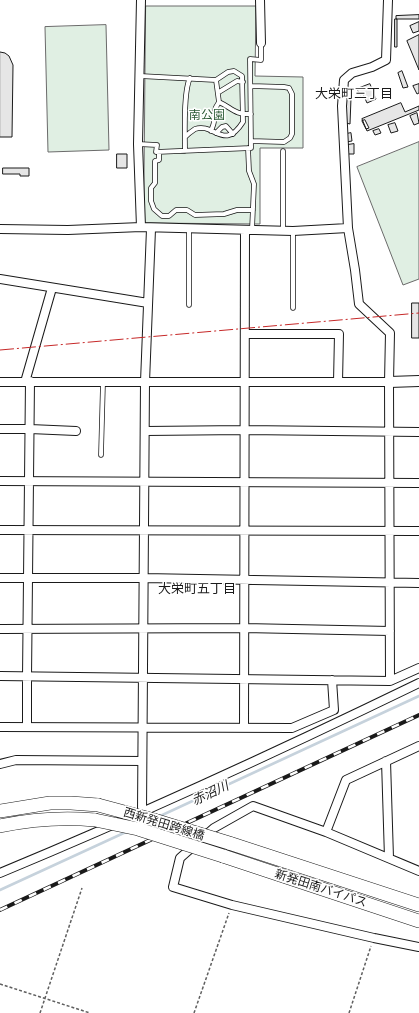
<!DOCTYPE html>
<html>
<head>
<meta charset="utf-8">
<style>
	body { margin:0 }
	canvas { display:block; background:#fff }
</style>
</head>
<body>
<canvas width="419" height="1013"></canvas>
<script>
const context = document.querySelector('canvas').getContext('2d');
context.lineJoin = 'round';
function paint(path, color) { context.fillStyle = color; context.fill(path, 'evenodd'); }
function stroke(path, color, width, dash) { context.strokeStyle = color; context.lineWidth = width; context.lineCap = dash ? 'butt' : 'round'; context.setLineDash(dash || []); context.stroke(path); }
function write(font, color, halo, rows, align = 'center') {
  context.font = font + ' "Exo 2","Noto Sans JP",sans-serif'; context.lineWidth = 3; context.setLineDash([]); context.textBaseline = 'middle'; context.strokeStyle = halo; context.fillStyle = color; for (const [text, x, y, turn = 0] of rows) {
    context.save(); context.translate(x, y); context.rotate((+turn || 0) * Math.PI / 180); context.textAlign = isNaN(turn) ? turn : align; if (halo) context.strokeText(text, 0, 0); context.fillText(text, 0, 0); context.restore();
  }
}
const green = new Path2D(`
	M146,6H256L255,76L303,77V148H260V224L144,223Z
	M106,25L109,150L48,152L45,27Z
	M419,142V279L403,285L357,167Z`);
paint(green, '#e0efe3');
stroke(green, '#6a6a6a', 1);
stroke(new Path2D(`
	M158,817L419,696
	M0,890L126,832`), '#c6d2dc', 2.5);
const building = new Path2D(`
	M419,15V19H396V16Z
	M395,19H397V47H395Z
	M419,22V31L413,33L410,26Z
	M419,35V70L407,41Z
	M0,52L5,53L9,56L13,65L12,137H0Z
	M402,71L408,87L403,88L398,73Z
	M370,84L376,99L367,103L363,94L360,95L357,89Z
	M419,84V93L417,94L413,86Z
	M347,98H351L350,124L346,123Z
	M401,103L405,112L419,106V110L367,131L362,119Z
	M417,113L419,123L414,125L410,116Z
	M365,120L369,128L366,129L362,121Z
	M395,123L398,131L391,133L388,125Z
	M379,129L381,133L375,135L373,131Z
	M351,133L352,141L346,142V134Z
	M354,144V154H348L347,145Z
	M117,154H127V168H117Z
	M3,168H29V176H20V174H3Z
	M412,303H419V338H412Z`);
paint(building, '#e6e6e6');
stroke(building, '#1a1a1a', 1);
const service = new Path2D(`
	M140,76L216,80
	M251,86L284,87L289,88L292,94V134L290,138L284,142L251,141
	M219,92L237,81L243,82
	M219,102C232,108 235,115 251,114
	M216,133L222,127L226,126L233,134
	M185,137C188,134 192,131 195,129C214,122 224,152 243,122L242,76L234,71L228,72L216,80L219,102C214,109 214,113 214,121C214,124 212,128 211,131
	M138,144L157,145L156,152L251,148L250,59L261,60V43
	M248,148L249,171L254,184L252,230
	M185,151C185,133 183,92 190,78
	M159,152V160L155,161V183L151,188V201L154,209L162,216H169L176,210H187L195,215L224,214L237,210H253
	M283,230V151
	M189,305V229
	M293,308V231
	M101,455L103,382`);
const minor = new Path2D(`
	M260,0L261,43
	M388,0L386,60L372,67L352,73L344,80L342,106L348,228L355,270L359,304L390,333L389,382L390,681
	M141,227L138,144L141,0
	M0,229L68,230L141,227L293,231L348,228
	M0,279L148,303
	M245,334H339L338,382
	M0,382H389
	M25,382L52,288
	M0,429H30L76,431
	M145,431L245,430L419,432
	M0,481L419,483
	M0,530L419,531
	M0,578H144L419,583
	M0,629L244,628L390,631
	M0,676L390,681L419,668
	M0,727L292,728L334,710L332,680
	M27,727V677L30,381
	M244,728L245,230
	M386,761L389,858
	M0,764L16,760L142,761
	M142,812L145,382L151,229
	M326,832L346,780L419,746
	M419,871L326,832L253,806L214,828L180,858L173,887L232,905L374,938L419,947
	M0,873C142,814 281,750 419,683`);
const tertiary = new Path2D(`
	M389,382L419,381`);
const trunk = new Path2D(`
	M0,811L50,803H71L98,805
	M0,826C33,819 62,817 95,820
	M229,843L419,905
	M223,856L419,921`);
stroke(service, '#1a1a1a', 5.5);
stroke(minor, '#1a1a1a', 10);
stroke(tertiary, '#1a1a1a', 12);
stroke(trunk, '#1a1a1a', 14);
stroke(new Path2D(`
	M0,984L90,1013
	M40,1013L82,888
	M194,1013L229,913
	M349,1013L371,946`), '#5f5f5f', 1.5, [3, 2]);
stroke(service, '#fff', 4);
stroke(minor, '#fff', 8);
stroke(tertiary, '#fff', 10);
stroke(trunk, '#fff', 13);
const rail = new Path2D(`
	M0,910L419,715`);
stroke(rail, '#1a1a1a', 4);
stroke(rail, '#fff', 2.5, [8]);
const trunkBridge = new Path2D(`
	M98,805L154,820L229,843
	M95,820L138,829L223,856`);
stroke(trunkBridge, '#1a1a1a', 14, []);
stroke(trunkBridge, '#fff', 13);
stroke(new Path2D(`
	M0,350L419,313`), '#c62828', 1, [14, 3, 2, 3]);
write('12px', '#2b5a34', '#fff', [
	["南公園",207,115]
]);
write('12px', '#1a1a1a', '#fff', [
	["西新発田跨線橋",164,824,17],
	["新発田南バイパス",321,888,18]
]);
write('13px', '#1a1a1a', '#fff', [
	["大栄町三丁目",354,94],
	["大栄町五丁目",197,589]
]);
write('italic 13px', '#1a1a1a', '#fff', [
	["赤沼川",210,793,-25]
]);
</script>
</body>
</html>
